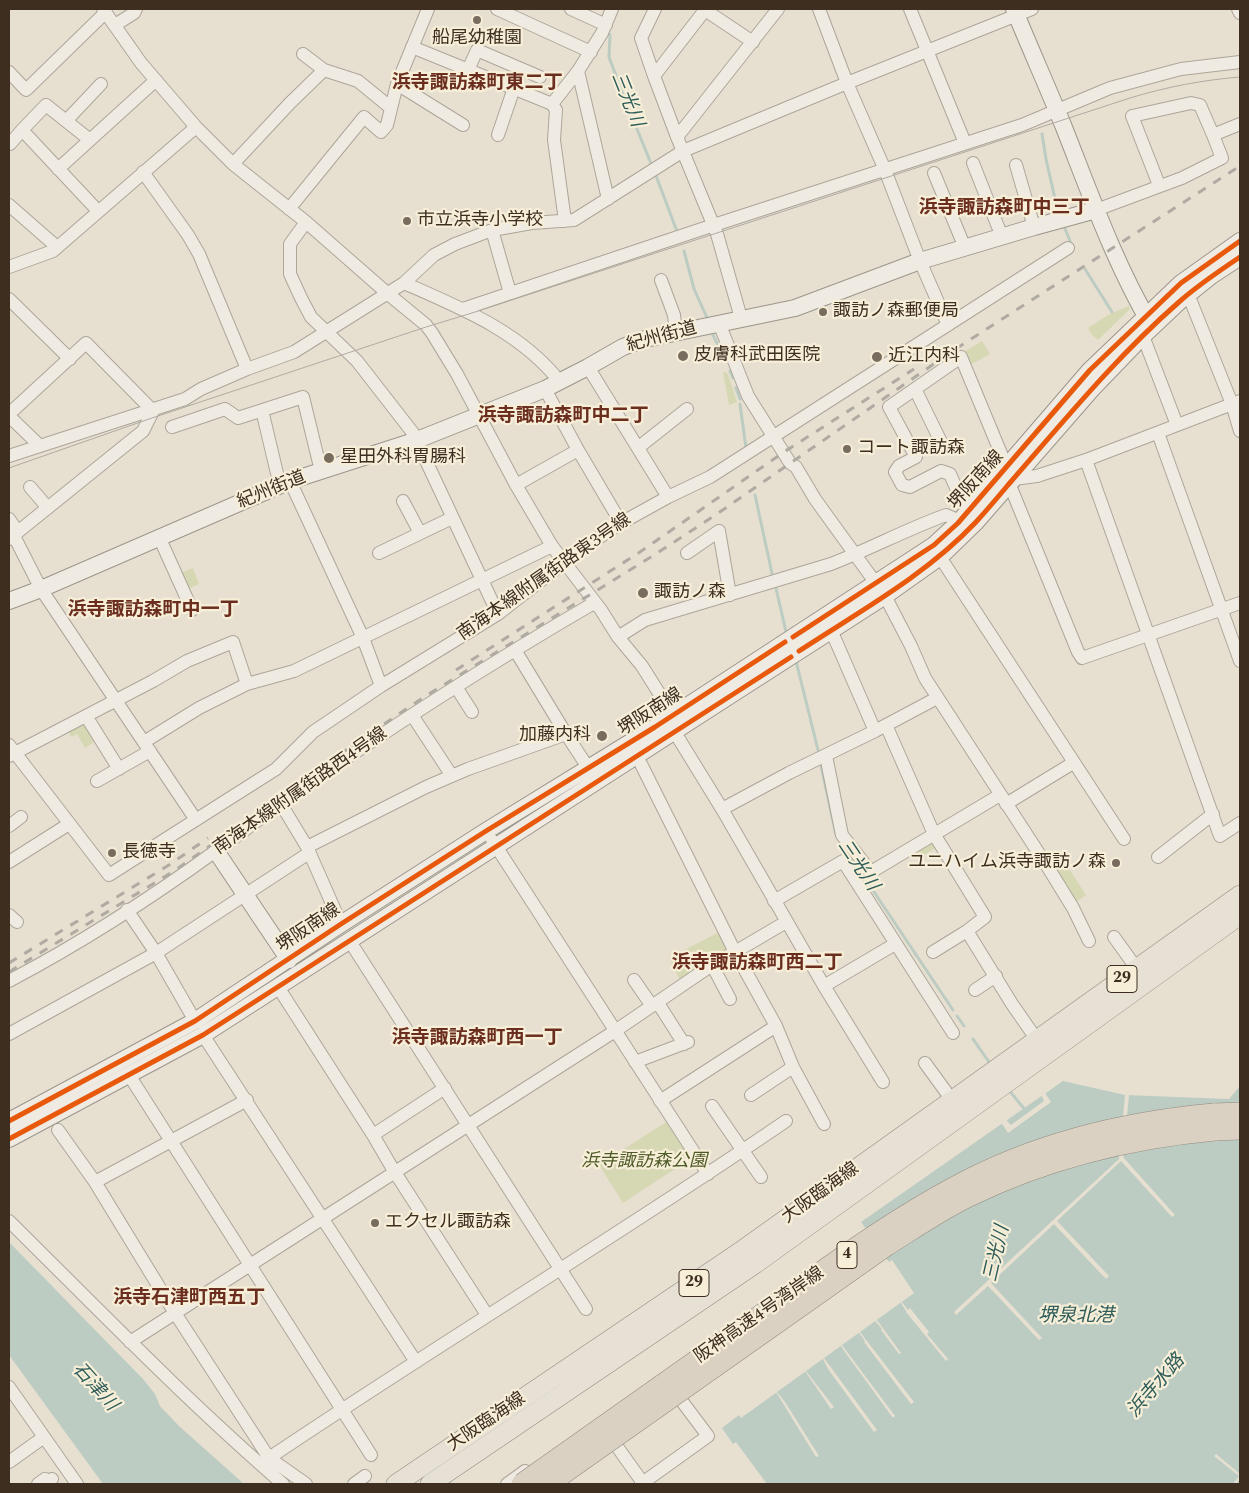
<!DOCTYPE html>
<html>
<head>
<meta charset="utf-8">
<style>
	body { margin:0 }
	#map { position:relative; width:1249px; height:1493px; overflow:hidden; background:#e7e0d1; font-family:Spectral,serif }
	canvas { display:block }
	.frame { position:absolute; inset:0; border:10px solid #3d2e20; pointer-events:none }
</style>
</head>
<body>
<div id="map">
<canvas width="1249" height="1493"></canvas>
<div class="frame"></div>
</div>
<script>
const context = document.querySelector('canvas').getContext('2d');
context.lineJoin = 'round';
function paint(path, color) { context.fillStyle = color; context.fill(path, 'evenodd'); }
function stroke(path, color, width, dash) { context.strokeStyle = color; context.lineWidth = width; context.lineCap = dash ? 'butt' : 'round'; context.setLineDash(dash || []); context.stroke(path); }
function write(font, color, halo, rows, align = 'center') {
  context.font = font + ' Spectral,"Noto Sans JP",serif'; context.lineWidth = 4.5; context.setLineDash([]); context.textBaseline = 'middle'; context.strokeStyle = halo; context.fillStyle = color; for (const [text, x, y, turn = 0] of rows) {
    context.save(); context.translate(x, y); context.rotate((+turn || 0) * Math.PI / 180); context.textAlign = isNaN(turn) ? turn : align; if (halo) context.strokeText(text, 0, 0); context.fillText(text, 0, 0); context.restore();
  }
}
paint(new Path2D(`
	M1129,306L1130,309L1098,340L1091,334L1088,328L1108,315Z
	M982,341L990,354L970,365L964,352Z
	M723,372H725L728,374L737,402L729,405Z
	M193,568L199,584L188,589L181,573Z
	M80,724L85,725L96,741L85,748L77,734L71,737L67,729Z
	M928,842L935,844L937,847L917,859L912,852Z
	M1059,853L1086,895L1075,903L1053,869L1057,866L1051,858Z
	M721,931L729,946L726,952L681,982L669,958Z
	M666,1122L690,1159L623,1203L599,1165Z`), '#d6d7b3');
paint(new Path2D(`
	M1063,1081L1125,1095L1229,1099L1240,1086V1484H767L736,1442L733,1444L722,1428L739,1415L741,1418L914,1293L892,1260L889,1262L861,1222Z
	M9,1242L143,1379L155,1394L160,1406L179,1426L244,1484H103L9,1355Z`), '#bcccc2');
paint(new Path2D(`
	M1044,1091L1051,1102L1008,1133L1001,1122L1005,1119L1011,1125L1044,1101L1041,1094Z
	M1125,1095H1129L1123,1157L1175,1215L1172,1217L1121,1161L1057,1221L1109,1276L1106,1279L1054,1224L991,1283L1042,1338L1039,1340L988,1286L956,1315L954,1312L1119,1159Z
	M902,1302L908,1310L910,1308L929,1332L927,1334L948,1359L946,1361L906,1312V1311L901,1303Z
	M877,1320L901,1353L899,1354L881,1330L882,1329L875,1321Z
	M860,1332L914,1402L911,1404L864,1342L865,1341L859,1333Z
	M842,1345L895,1416L893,1418L847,1355L841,1346Z
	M824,1358L877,1430L874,1432L828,1369L823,1359Z
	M805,1371H806L834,1407L831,1409Z
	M776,1392H777L785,1402L819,1456L816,1457Z
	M1216,1454L1240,1474V1479L1236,1484H1233L1239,1476L1214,1456Z`), '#e7e0d1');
stroke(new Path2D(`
	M607,32L610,35L609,57L624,97L652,166
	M1042,134L1046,159L1058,212
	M655,173L678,234
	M1063,224L1070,241
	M684,251L694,289L708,320
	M1085,269L1112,312
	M711,331L726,361
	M730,371L733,378
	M736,388L740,399
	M740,404L746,448
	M755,495L773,578
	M775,584L787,636
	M796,661L819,754
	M820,761L836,835
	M848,853L953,1010
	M957,1016L964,1026
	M973,1039L991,1065
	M1008,1089L1026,1111`), '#bcccc2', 3);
const street = new Path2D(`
	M103,9L141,63L196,127L233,164L306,222L387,293L426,325L432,333L457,374L516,485L552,546L601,610L618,637L642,666L664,701L671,716L674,731L722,809L824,986L883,1082
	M497,9L591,52
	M571,9L606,25
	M819,9L847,83L885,170L920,261L948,325
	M910,9L965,143
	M1238,9L1240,13
	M115,25L134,13L136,9
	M412,47L552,104L556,110L554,140L565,221
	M303,54L324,70L358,81L391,108
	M468,70L477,50L540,77
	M9,72L26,90L106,12
	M654,76L641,38L655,9
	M397,84L463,125
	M552,104L578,71
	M66,121L101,84
	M22,130L46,105L90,140
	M498,135L514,88
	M677,137L654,76L705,10L753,42
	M9,143L10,144L22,130L98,211
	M973,163L1002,237
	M233,164L290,103L324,70
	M1016,165L1034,227
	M58,169L156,80
	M143,172L188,235L199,254L247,369
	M934,173L965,248
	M1159,185L1132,116L1191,103L1200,105L1213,135
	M608,199L578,71L602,33L612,9
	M9,205L57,247
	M289,209L364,117L381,132L387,125L397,84L428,9
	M1096,210L1182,178L1222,158L1213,135L1240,124
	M306,222L290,244V274L301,298L311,317L357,361L413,433L498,614
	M492,230L510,293
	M9,267L53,251L196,127
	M661,280L674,315L676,332
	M404,283C461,308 521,332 560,382
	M1188,294L1232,404L1240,431
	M9,299L70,359
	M463,309L714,225L1022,125L1110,88L1181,69L1240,62
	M741,318L717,234L677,137L778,9
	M719,323L748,396L790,463L796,467L815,499L885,596L911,646L925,678L1049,869L1073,908L1089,941
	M1143,336L1177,425
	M588,367L668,497
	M545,389L578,450L621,523
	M915,389L944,448
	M262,410L280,486
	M9,414L86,343L153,411
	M9,416L40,446
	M172,427L225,409L238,418L303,397L321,471
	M1158,433L1240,661
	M639,447L687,409
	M9,456L185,399L201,389L247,369L294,352L404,283L434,255L455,244L492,230L532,223L574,220L683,151L847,83L1032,9
	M1086,460L1220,836L1240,823
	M1014,479L1037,476L1086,460L1240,401
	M290,481L363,638L381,686
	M1009,483L1078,652L1082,658L1240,603
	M516,485L578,450
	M30,487L48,508
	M403,501L420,533
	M972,507L960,497L950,474L941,471L910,487L902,485L895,472L899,466L916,457L889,407L961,357L1007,468
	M9,519L18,532
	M14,536L41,589L196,820
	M9,539L143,431L153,411
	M160,539L192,610
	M379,553L452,518
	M687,553L719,531L730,595
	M940,557L1124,839
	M831,630L875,731L937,698
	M618,637L645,620L831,564C870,549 907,529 946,515L953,518L958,523
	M515,650L566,734L589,769
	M456,687L472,712
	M412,715L452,776
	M86,716L119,769
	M886,725L934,834L985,917L967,931L1012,1004L1037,1040
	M144,742L199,708L247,684L294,671L552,546
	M9,745L109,875L276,769L313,732L381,686L498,614L580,550L621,523L668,497L710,477L1068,248
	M9,756L153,681L187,661L233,642L247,684
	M826,756L842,835L871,872L1000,795
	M97,781L150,751
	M281,804L307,847L341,924
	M1006,804L1073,763
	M722,809L789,773L875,731
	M9,826L21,817
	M492,840L708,1174
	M307,847L426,787L468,769L566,734
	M1158,857L1213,814
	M9,862L69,824
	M774,901L843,861L953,1033
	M127,910L156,953L195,1021
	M9,915L17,922
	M786,922L735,952L776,1026L793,1067L824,1124
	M1114,937L1137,969
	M349,940L586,1309
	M933,952L967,931
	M712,965L730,999
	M634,980L652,1006
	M9,981C81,943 151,898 217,850C239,835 260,818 281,803C383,732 487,665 594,603
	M824,986L895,944
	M278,987L373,1135
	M975,990L996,976
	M658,1003L684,1044
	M9,1034L156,953L309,853
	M203,1035L416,1362
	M635,1062L688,1042
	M925,1063L952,1100
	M129,1075L371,1455
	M445,1088L373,1135L394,1171L487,1315
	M751,1095L793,1067
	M660,1101L776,1026
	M712,1106L761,1177
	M58,1130L95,1182L175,1313L269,1458L306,1484
	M95,1182L247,1100
	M9,1221C99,1310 187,1401 283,1484
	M130,1342L615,1031L712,965L735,952L641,764
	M9,1387L77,1484
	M608,1434L643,1483
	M269,1458C440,1343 616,1237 786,1121
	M9,1462L44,1437
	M38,1484L45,1479L48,1482L52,1479
	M354,1484L365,1476
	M507,1484L525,1471
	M641,1484L708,1436L672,1388`);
const secondary = new Path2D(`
	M1014,9C1030,48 1047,86 1063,125C1090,193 1114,262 1151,325
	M9,601L41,589L290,481L417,440L545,389L588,367L623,347L645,339L795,308L920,261L1034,227L1096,210
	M216,851L289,960
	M9,1121L195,1021L341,924L486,831L655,727L934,545L958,523L1090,370L1181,283L1240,241
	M9,1139L203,1035L734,693L885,596L940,557L976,522L1092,389L1143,336L1180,301L1211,276L1240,257`);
const primary = new Path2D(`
	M396,1484L744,1249L1240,895
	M430,1484L755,1264L1240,915`);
const highway = new Path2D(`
	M1214,1114L1240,1113
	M1215,1130L1240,1129`);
stroke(street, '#ada599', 14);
stroke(secondary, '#9c958a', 18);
stroke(primary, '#928b80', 20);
stroke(highway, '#928b80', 22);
stroke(street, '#efebe3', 12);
stroke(secondary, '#efebe3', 16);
stroke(primary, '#e6e1d4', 19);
stroke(highway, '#dad1c2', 21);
stroke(new Path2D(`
	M9,468L149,419L426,327L472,313L1130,98C1166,87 1203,80 1240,77`), '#afaaa2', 1);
stroke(new Path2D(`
	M456,670L640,552L784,452L914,369
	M9,963L169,865L208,838
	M9,972L174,871L359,741L424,697L651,557L714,516L954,350L1240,166`), '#afaaa2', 3, [9, 9]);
const highwayBridge = new Path2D(`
	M522,1484C600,1429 679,1373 757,1318C822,1272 887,1223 957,1186C1037,1143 1124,1122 1214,1114
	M548,1484L887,1245C914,1228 940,1210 969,1196C1047,1158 1129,1138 1215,1130`);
stroke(highwayBridge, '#928b80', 22, []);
stroke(highwayBridge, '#dad1c2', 21);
stroke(new Path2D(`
	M793,637L934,545L958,523L1090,370L1181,283L1240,241
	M799,651C860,611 926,575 976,522C987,510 998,497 1008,485C1063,422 1116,357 1179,302C1198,285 1219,271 1240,257
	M9,1121L195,1021L341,924L486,831L655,727L785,642
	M9,1139L203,1035L791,657`), '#e8590c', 5);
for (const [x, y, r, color] of [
	[477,20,5,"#786c5e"],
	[407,221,5,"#786c5e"],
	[823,312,5,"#786c5e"],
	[683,356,6,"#786c5e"],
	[877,357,6,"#786c5e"],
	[847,449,5,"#786c5e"],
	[329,458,6,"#786c5e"],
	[643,593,6,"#786c5e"],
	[602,736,6,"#786c5e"],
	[112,853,5,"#786c5e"],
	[1116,863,5,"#786c5e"],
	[375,1223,5,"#786c5e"]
]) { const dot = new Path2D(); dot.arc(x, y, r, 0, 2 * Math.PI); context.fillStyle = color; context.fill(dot); stroke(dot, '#f7eed8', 2); }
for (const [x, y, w] of [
	[1122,979,30],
	[847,1255,20],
	[694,1283,30]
]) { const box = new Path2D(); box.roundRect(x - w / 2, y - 13.5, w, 27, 4); context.fillStyle = '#f7eed8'; context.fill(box); stroke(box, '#3d2e20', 1); }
write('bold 16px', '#3d2e20', null, [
	["29",1122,979],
	["4",847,1255],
	["29",694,1283]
]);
write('18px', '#3d2e20', '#f7eed8', [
	["船尾幼稚園",477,39,"center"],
	["市立浜寺小学校",417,221],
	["諏訪ノ森郵便局",833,312],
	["皮膚科武田医院",694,356],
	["近江内科",888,357],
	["コート諏訪森",857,449],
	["星田外科胃腸科",340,458],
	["諏訪ノ森",654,593],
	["加藤内科",591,736,"right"],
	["長徳寺",122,853],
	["ユニハイム浜寺諏訪ノ森",1106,863,"right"],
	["エクセル諏訪森",385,1223]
], 'left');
write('18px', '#3d2e20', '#f7eed8', [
	["紀州街道",662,338,-15],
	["堺阪南線",977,481,-48],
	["紀州街道",272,491,-22],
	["南海本線附属街路東3号線",545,578,-35],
	["堺阪南線",651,713,-33],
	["南海本線附属街路西4号線",301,792,-35],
	["堺阪南線",309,929,-34],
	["大阪臨海線",821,1194,-36],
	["阪神高速4号湾岸線",760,1316,-35],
	["大阪臨海線",487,1423,-34]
]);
write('italic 18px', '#4d5a26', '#f7eed8', [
	["浜寺諏訪森公園",644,1162]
]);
write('bold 19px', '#6b2e1e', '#f7eed8', [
	["浜寺諏訪森町東二丁",477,84],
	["浜寺諏訪森町中三丁",1004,209],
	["浜寺諏訪森町中二丁",563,417],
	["浜寺諏訪森町中一丁",153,611],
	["浜寺諏訪森町西二丁",757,964],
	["浜寺諏訪森町西一丁",477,1039],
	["浜寺石津町西五丁",189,1299]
]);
write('italic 19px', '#2f5d5a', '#f7eed8', [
	["三光川",626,100,68],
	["三光川",857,866,56],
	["三光川",998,1254,-77],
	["堺泉北港",1076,1317],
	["浜寺水路",1157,1387,-49],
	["石津川",94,1388,48]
]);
</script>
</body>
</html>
